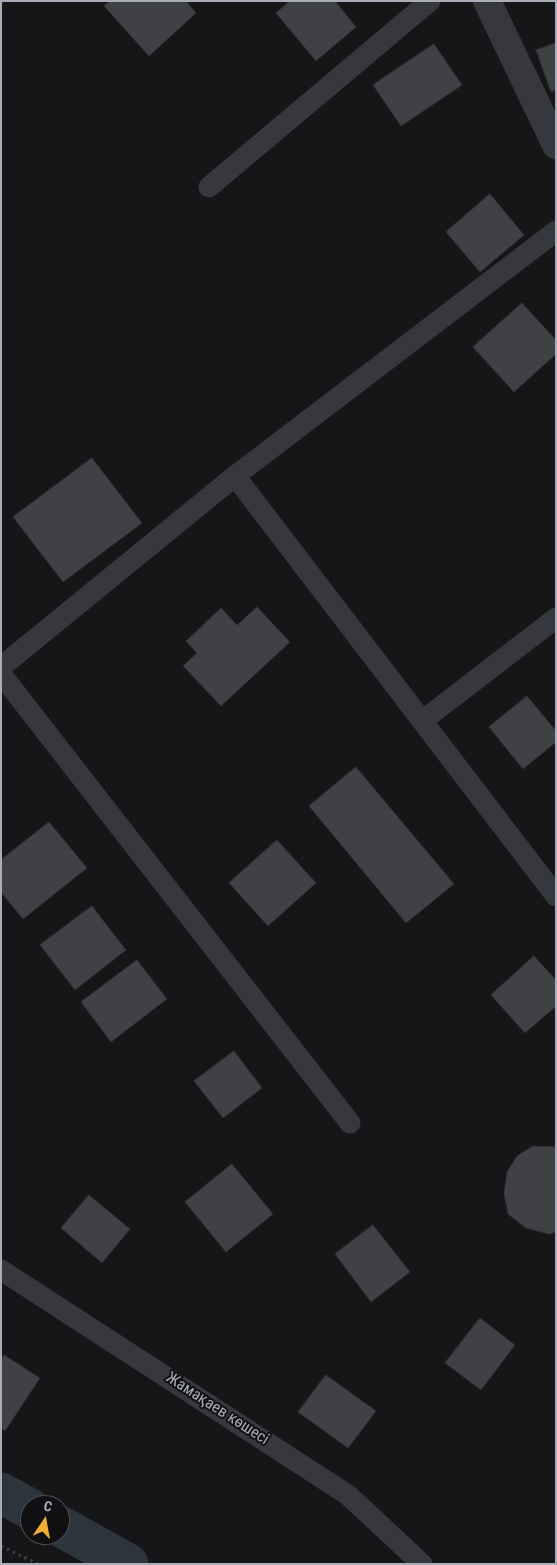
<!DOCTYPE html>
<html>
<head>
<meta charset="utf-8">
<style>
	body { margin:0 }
	#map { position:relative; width:557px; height:1565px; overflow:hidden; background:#161618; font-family:"Roboto Condensed",sans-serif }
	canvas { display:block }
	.frame { position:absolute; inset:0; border:2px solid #a8adb8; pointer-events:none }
	.north { position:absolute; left:20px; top:1495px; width:50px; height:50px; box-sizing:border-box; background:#111113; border:1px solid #4d4f55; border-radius:50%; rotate:12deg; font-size:14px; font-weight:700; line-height:20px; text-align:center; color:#a8adb8 }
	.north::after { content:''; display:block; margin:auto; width:18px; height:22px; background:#f2b134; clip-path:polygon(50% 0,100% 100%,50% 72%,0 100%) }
</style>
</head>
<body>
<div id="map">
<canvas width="557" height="1565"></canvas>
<div class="frame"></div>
<div class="north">С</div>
</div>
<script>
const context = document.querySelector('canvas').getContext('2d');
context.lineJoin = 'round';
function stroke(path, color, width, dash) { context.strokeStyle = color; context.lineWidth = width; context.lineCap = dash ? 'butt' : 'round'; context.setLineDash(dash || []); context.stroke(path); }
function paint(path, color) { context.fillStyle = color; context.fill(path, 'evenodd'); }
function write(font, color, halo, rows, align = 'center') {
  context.font = font + ' "Roboto Condensed",sans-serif'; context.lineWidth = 4; context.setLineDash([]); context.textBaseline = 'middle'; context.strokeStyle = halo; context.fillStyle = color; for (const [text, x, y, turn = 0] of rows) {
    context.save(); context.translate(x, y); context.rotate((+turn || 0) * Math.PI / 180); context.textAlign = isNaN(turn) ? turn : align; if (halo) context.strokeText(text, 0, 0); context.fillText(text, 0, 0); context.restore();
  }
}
stroke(new Path2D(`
	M1,1493L30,1509
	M60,1526L128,1564`), '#2c353c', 41);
const building = new Path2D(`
	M110,1H186L196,13L149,56L104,6Z
	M290,1H335L356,27L316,61L276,13Z
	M556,43V90L551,92L536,50Z
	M434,44L462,85L401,126L373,85Z
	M490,194L524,235L480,272L446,232Z
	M522,303L556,340V354L514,392L473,347Z
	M92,458L142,523L63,582L13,517Z
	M257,607L290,642L221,706L183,666L197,653L186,641L221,608L237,625Z
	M527,696L556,731V742L523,769L489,727Z
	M356,767L454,884L406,923L309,806Z
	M49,822L87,868L23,919L1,892V860Z
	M277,840L316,883L268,926L229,883Z
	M92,906L126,950L75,990L40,945Z
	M534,956L556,980V1006L525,1033L491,995Z
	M137,960L167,999L111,1042L81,1002Z
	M234,1051L262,1088L223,1118L194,1081Z
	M533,1146L556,1147V1232L549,1234L526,1228L508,1214L504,1194L507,1172L517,1156Z
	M232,1164L273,1214L226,1252L185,1202Z
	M89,1195L130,1229L102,1263L61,1228Z
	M373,1225L410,1272L371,1302L335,1254Z
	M480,1318L515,1345L481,1390L445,1363Z
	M4,1355L40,1378L5,1431L1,1428V1360Z
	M326,1375L376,1411L348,1448L298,1412Z`);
paint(building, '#404145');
stroke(building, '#303034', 1);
stroke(new Path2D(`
	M1,1546L38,1564`), '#3d3f44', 3, [2.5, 4]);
stroke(new Path2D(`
	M209,187L430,1
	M235,476L556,896
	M1,667L235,476L556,231
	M1,674L350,1123
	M422,721L556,618
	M1,1270L348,1495L422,1564`), '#37383d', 21);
stroke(new Path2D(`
	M487,1L556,145`), '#37383d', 28);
write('16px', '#a8adb8', '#111113', [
	["Жамақаев көшесі",217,1409,33]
]);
</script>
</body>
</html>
